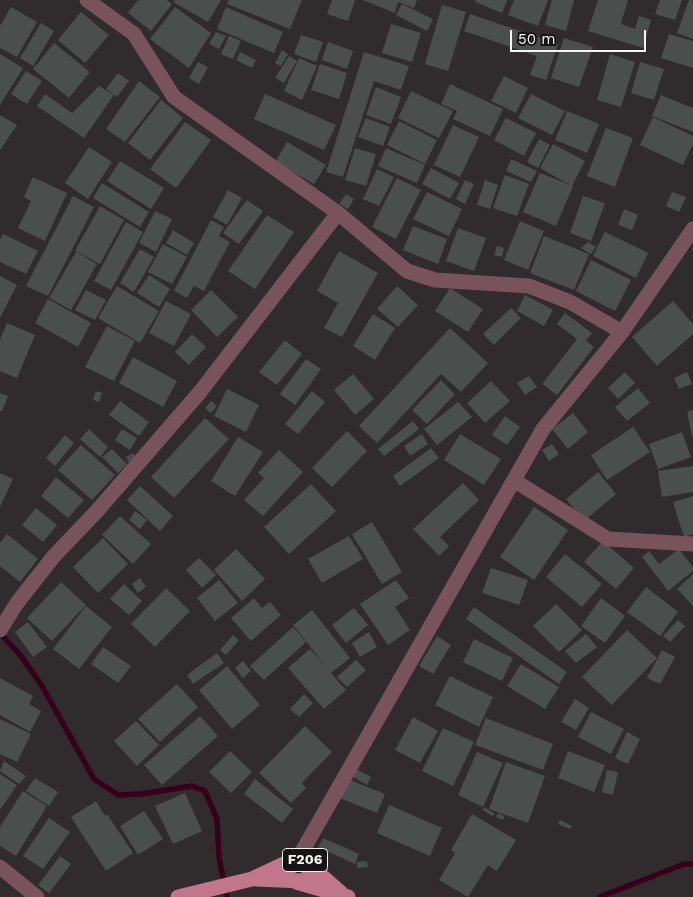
<!DOCTYPE html>
<html>
<head>
<meta charset="utf-8">
<style>
	body { margin:0 }
	#map { position:relative; width:693px; height:897px; overflow:hidden; background:#302b2c; font-family:"Work Sans",sans-serif }
	canvas { display:block }
	.scale { position:absolute; left:510px; top:30px; width:136px; height:22px; box-sizing:border-box; border:2px solid #f6f3f3; border-top:0; padding-left:6px; font-size:15px; line-height:18px; white-space:nowrap; color:#f6f3f3; -webkit-text-stroke:4px #171415; paint-order:stroke }
</style>
</head>
<body>
<div id="map">
<canvas width="693" height="897"></canvas>
<div class="scale">50 m</div>
</div>
<script>
const context = document.querySelector('canvas').getContext('2d');
context.lineJoin = 'round';
function stroke(path, color, width, dash) { context.strokeStyle = color; context.lineWidth = width; context.lineCap = dash ? 'butt' : 'round'; context.setLineDash(dash || []); context.stroke(path); }
function paint(path, color) { context.fillStyle = color; context.fill(path, 'evenodd'); }
function write(font, color, halo, rows, align = 'center') {
  context.font = font + ' "Work Sans",sans-serif'; context.lineWidth = 4; context.setLineDash([]); context.textBaseline = 'middle'; context.strokeStyle = halo; context.fillStyle = color; for (const [text, x, y, turn = 0] of rows) {
    context.save(); context.translate(x, y); context.rotate((+turn || 0) * Math.PI / 180); context.textAlign = isNaN(turn) ? turn : align; if (halo) context.strokeText(text, 0, 0); context.fillText(text, 0, 0); context.restore();
  }
}
stroke(new Path2D(`
	M0,633L21,656L42,686L94,779L118,795L141,794L192,786L205,791L217,819L219,857L227,897
	M600,897L684,864H693`), '#380018', 5.5);
paint(new Path2D(`
	M138,0H167L172,4L151,31L128,13Z
	M175,0H221L208,22L173,2Z
	M229,0H302L290,29L227,4Z
	M332,0H355L348,21L327,14Z
	M363,0H417L414,8L398,2L395,13Z
	M476,0H507L502,13L475,2Z
	M514,0H548L538,26L508,15Z
	M552,0H574L566,31L545,25Z
	M598,0H628L621,24L635,29L639,16L651,20L643,48L588,31Z
	M660,0H682L675,20L655,14Z
	M689,0H693V39L677,33Z
	M402,4L433,19L427,31L396,15Z
	M442,5L466,12L448,71L425,64Z
	M11,7L37,22L17,57L0,48V26Z
	M175,7L211,33L189,68L150,39Z
	M226,7L283,32L274,53L217,29Z
	M81,12L109,35L85,63L58,40Z
	M470,14L558,44L546,80L530,75L537,56L464,31Z
	M41,23L54,31L33,66L20,58Z
	M391,24L421,33L412,62L382,53Z
	M216,32L226,36L219,49L209,44Z
	M669,34L693,41V68L661,58Z
	M301,35L323,42L316,62L294,54Z
	M229,36L241,41L233,59L221,54Z
	M564,38L593,47L579,87L551,78Z
	M328,42L353,51L347,69L322,60Z
	M54,43L90,72L69,98L33,69Z
	M282,50L288,54L281,66L275,63Z
	M240,52L256,60L252,68L236,60Z
	M364,52L409,66L401,90L374,81L343,177L326,172Z
	M0,54L23,68L0,105Z
	M610,54L635,62L621,107L597,100Z
	M289,56L297,61L284,83L275,78Z
	M299,58L317,66L302,100L284,91Z
	M198,62L208,67L199,84L189,78Z
	M640,62L664,69L654,100L631,93Z
	M320,64L347,73L339,99L311,90Z
	M26,71L42,81L27,104L11,94Z
	M118,73L129,81L117,97L106,89Z
	M504,76L528,88L516,113L491,101Z
	M139,81L160,97L125,142L106,129Z
	M450,84L503,109L490,136L453,119L457,111L441,104Z
	M99,86L114,95L84,138L37,106L45,94L72,113Z
	M376,87L401,97L391,124L366,115Z
	M411,91L453,111L439,138L398,118Z
	M265,94L336,125L324,150L254,119Z
	M531,94L565,111L552,135L518,118Z
	M661,95L693,108V132L652,116Z
	M161,100L183,118L150,160L128,143Z
	M567,111L599,124L587,153L555,140Z
	M0,115L17,125L0,150Z
	M653,117L693,136V144L683,165L640,145Z
	M366,118L390,127L383,146L358,137Z
	M506,118L536,133L524,156L494,140Z
	M399,121L437,140L425,164L387,145Z
	M185,122L211,140L176,188L150,169Z
	M453,125L479,137L460,177L434,165Z
	M606,128L633,138L615,187L587,176Z
	M539,139L550,145L538,168L527,162Z
	M287,142L326,165L314,184L275,162Z
	M553,144L585,161L572,186L540,168Z
	M89,147L112,162L88,199L65,183Z
	M355,148L376,154L366,186L345,180Z
	M386,148L425,165L417,183L378,166Z
	M511,159L537,171L531,182L506,171Z
	M120,161L164,188L151,209L107,181Z
	M431,168L459,183L450,199L422,184Z
	M377,169L394,177L379,206L363,199Z
	M540,173L573,186L556,226L523,212Z
	M505,175L529,184L517,216L493,208Z
	M33,177L67,193L45,241L18,228L31,201L24,197Z
	M397,178L421,190L396,239L372,227Z
	M465,180L474,184L465,204L456,199Z
	M485,180L498,185L490,209L477,205Z
	M102,183L149,212L140,227L93,198Z
	M228,190L242,198L227,225L213,217Z
	M427,192L462,209L449,236L413,219Z
	M672,192L686,197L679,212L666,206Z
	M346,194L354,199L348,209L339,204Z
	M73,196L94,207L48,296L26,286Z
	M583,196L605,203L591,241L570,233Z
	M247,200L263,211L239,244L223,233Z
	M100,206L124,220L100,264L75,251Z
	M624,209L638,215L632,230L618,225Z
	M155,211L172,219L156,252L139,243Z
	M267,215L294,232L255,289L228,271Z
	M211,220L224,227L219,236L230,242L204,291L194,286L187,298L174,291Z
	M520,221L544,231L528,270L504,260Z
	M126,222L143,232L111,290L94,281Z
	M413,226L447,239L438,264L403,250Z
	M458,228L486,238L474,271L446,261Z
	M173,230L194,243L187,255L166,243Z
	M605,232L648,253L636,278L593,256Z
	M3,234L38,251L26,274L0,262V240Z
	M544,236L589,254L574,290L530,273Z
	M588,242L596,247L591,254L581,248Z
	M163,244L187,257L172,284L148,272Z
	M497,246L504,248L502,257L494,255Z
	M140,249L154,257L134,292L120,283Z
	M339,251L378,273L342,337L324,328L338,303L317,291Z
	M76,252L97,264L71,310L49,298Z
	M591,260L631,280L615,311L576,291Z
	M149,275L170,289L159,307L137,293Z
	M0,276L17,285L0,318Z
	M117,286L159,311L140,343L98,318Z
	M397,286L418,305L398,327L377,309Z
	M450,288L483,309L468,332L435,311Z
	M86,290L106,300L95,320L75,310Z
	M211,290L238,317L217,337L191,310Z
	M525,295L553,310L544,326L517,311Z
	M48,299L91,323L78,347L35,323Z
	M166,301L191,314L174,346L149,333Z
	M673,301L693,324V334L657,366L632,337Z
	M511,308L521,318L494,345L483,334Z
	M565,313L592,333L586,341L594,347L557,395L542,384L577,339L557,324Z
	M373,314L395,328L375,360L353,346Z
	M7,323L35,335L17,378L0,371V340Z
	M107,326L135,341L114,381L85,367Z
	M450,328L488,363L461,392L441,374L377,443L359,426Z
	M192,334L206,347L189,365L175,352Z
	M285,340L302,354L277,385L259,372Z
	M133,357L177,381L163,407L119,383Z
	M306,359L321,369L295,405L280,394Z
	M625,372L635,383L618,399L608,388Z
	M687,372L692,384L679,389L674,378Z
	M353,374L374,399L355,415L334,390Z
	M529,376L537,387L525,395L517,383Z
	M441,380L455,394L427,424L412,410Z
	M491,381L510,401L485,423L467,403Z
	M638,388L650,403L627,421L615,407Z
	M227,389L259,405L246,432L214,416Z
	M96,391L102,393L99,402L93,400Z
	M312,391L325,402L298,434L285,424Z
	M0,393L8,396L2,411H0Z
	M120,401L149,422L139,436L109,415Z
	M211,401L217,406L211,413L205,408Z
	M458,402L472,417L437,445L424,429Z
	M693,410V436H692L687,412Z
	M573,413L588,432L568,449L552,429Z
	M505,416L520,427L507,445L492,435Z
	M205,418L229,439L174,498L151,477Z
	M413,421L419,429L384,456L378,449Z
	M633,427L650,452L607,480L591,455Z
	M89,429L108,447L100,457L80,439Z
	M122,429L137,438L130,450L115,440Z
	M347,431L367,451L332,487L312,468Z
	M682,432L691,457L658,469L649,444Z
	M422,434L428,444L410,456L404,446Z
	M460,434L501,459L484,485L444,460Z
	M65,435L74,443L55,466L46,458Z
	M238,437L263,452L235,496L211,481Z
	M552,444L559,454L549,461L542,450Z
	M81,445L115,475L92,500L58,470Z
	M431,448L439,458L400,486L393,476Z
	M112,449L127,464L118,473L102,457Z
	M279,450L303,472L263,516L244,500L264,478L258,473Z
	M133,453L136,457L129,462L126,457Z
	M693,466V492L662,497L658,471Z
	M598,472L616,494L584,521L566,499Z
	M0,473L13,479L0,507Z
	M56,477L84,500L68,518L41,496Z
	M463,483L479,500L440,537L449,546L439,556L413,529Z
	M311,484L336,511L289,554L264,527Z
	M140,486L173,516L160,531L127,500Z
	M693,496V534L684,537L673,502Z
	M534,507L568,530L534,580L500,557Z
	M36,508L57,525L43,542L22,525Z
	M135,511L147,520L140,529L129,520Z
	M120,516L151,544L133,564L102,535Z
	M372,522L402,572L382,584L352,534Z
	M7,534L38,559L20,582L0,566V543Z
	M349,536L363,559L322,583L308,559Z
	M103,538L128,564L98,593L73,567Z
	M603,541L634,568L616,589L584,562Z
	M236,549L265,579L242,601L214,570Z
	M679,549L693,567V571L668,591L642,557L649,551L659,564Z
	M565,554L602,584L582,607L546,577Z
	M199,558L216,575L202,588L186,570Z
	M491,568L528,580L519,605L482,593Z
	M693,574V606L677,589Z
	M140,578L146,587L138,593L132,584Z
	M219,580L238,603L215,621L197,598Z
	M396,580L409,598L395,607L410,630L388,645L360,604Z
	M61,582L86,605L52,641L27,618Z
	M124,584L142,601L129,615L110,599Z
	M646,587L678,612L660,636L627,612Z
	M166,588L190,611L155,647L131,624Z
	M254,598L262,608L270,602L281,615L251,641L231,618Z
	M601,598L625,616L605,643L581,626Z
	M556,604L582,630L559,652L533,626Z
	M86,606L112,627L79,669L53,649Z
	M474,607L567,672L559,684L466,619Z
	M354,608L368,625L346,643L332,625Z
	M312,610L350,658L331,673L346,690L324,709L288,668L310,649L324,664L293,625Z
	M678,620L685,626L670,642L663,636Z
	M28,622L47,647L33,657L15,632Z
	M293,627L306,642L264,680L250,666Z
	M627,630L657,658L612,705L582,677Z
	M369,632L377,647L360,657L352,643Z
	M586,634L597,647L576,663L565,651Z
	M233,635L239,640L226,655L220,650Z
	M437,636L451,645L433,674L419,666Z
	M474,639L513,658L502,681L463,662Z
	M103,647L131,666L118,683L91,664Z
	M662,650L675,657L660,684L647,678Z
	M217,653L224,663L193,684L187,675Z
	M356,660L366,670L347,687L337,677Z
	M243,661L251,671L243,678L235,668Z
	M521,664L559,687L545,709L507,686Z
	M227,666L260,705L232,729L199,690Z
	M450,676L493,697L479,727L435,705Z
	M0,678L33,696L29,704L41,711L30,732L0,715Z
	M177,684L198,707L160,742L138,719Z
	M304,694L313,703L299,717L290,709Z
	M575,699L589,708L576,730L561,722Z
	M591,712L624,729L611,754L578,737Z
	M200,716L218,736L162,785L144,765Z
	M413,717L438,731L420,763L395,750Z
	M486,718L553,744L543,770L475,745Z
	M0,719L31,734L17,762L0,754Z
	M136,721L159,745L137,766L114,741Z
	M305,726L332,752L302,783L306,788L291,803L259,773Z
	M443,728L474,742L453,786L422,771Z
	M627,732L640,739L628,764L615,758Z
	M230,751L252,772L231,793L209,772Z
	M568,751L605,765L594,792L558,778Z
	M477,752L503,763L483,807L458,795Z
	M4,761L26,776L19,784L0,771Z
	M506,762L545,776L528,823L489,809Z
	M354,768L371,777L367,785L350,775Z
	M607,770L618,772L613,795L602,792Z
	M0,774L17,785L0,810Z
	M35,778L58,792L49,806L26,791Z
	M345,778L385,794L377,813L337,797Z
	M255,779L293,809L282,823L244,794Z
	M23,791L47,806L16,856L0,846V827Z
	M185,793L202,831L173,844L155,806Z
	M96,801L105,816L107,814L133,853L106,871L71,817Z
	M389,805L442,828L430,856L377,833Z
	M484,807L495,814L492,816L483,810Z
	M144,811L163,839L138,855L120,826Z
	M498,813L504,816L503,820L496,817Z
	M472,814L516,840L497,871L488,865L468,897L439,880L455,853L451,850Z
	M49,818L70,832L43,869L23,856Z
	M560,820L572,826L570,829L558,824Z
	M323,838L359,854L355,864L318,847Z
	M60,856L71,864L49,893L38,885Z
	M367,861L368,867L357,868V862Z`), '#4a4f4d');
stroke(new Path2D(`
	M87,0L134,34L174,97L338,213L407,271L435,280L529,286L570,302L622,332
	M515,481L608,539L693,544
	M0,630L17,603L54,556L97,511L200,392L338,213
	M299,857L543,429L622,332L693,229
	M0,867L37,897`), '#78535e', 15);
stroke(new Path2D(`
	M309,865L341,893
	M256,879L303,881L308,877L310,871L305,860L299,857L288,862L286,868L290,879
	M296,882L348,897
	M178,897L252,879L288,862`), '#c2768d', 15);
for (const [x, y, w] of [
	[305,860,45]
]) { const box = new Path2D(); box.roundRect(x - w / 2, y - 11.5, w, 23, 4); context.fillStyle = '#171415'; context.fill(box); stroke(box, '#f6f3f3', 1); }
write('bold 14px', '#f6f3f3', null, [
	["F206",305,860]
]);
</script>
</body>
</html>
